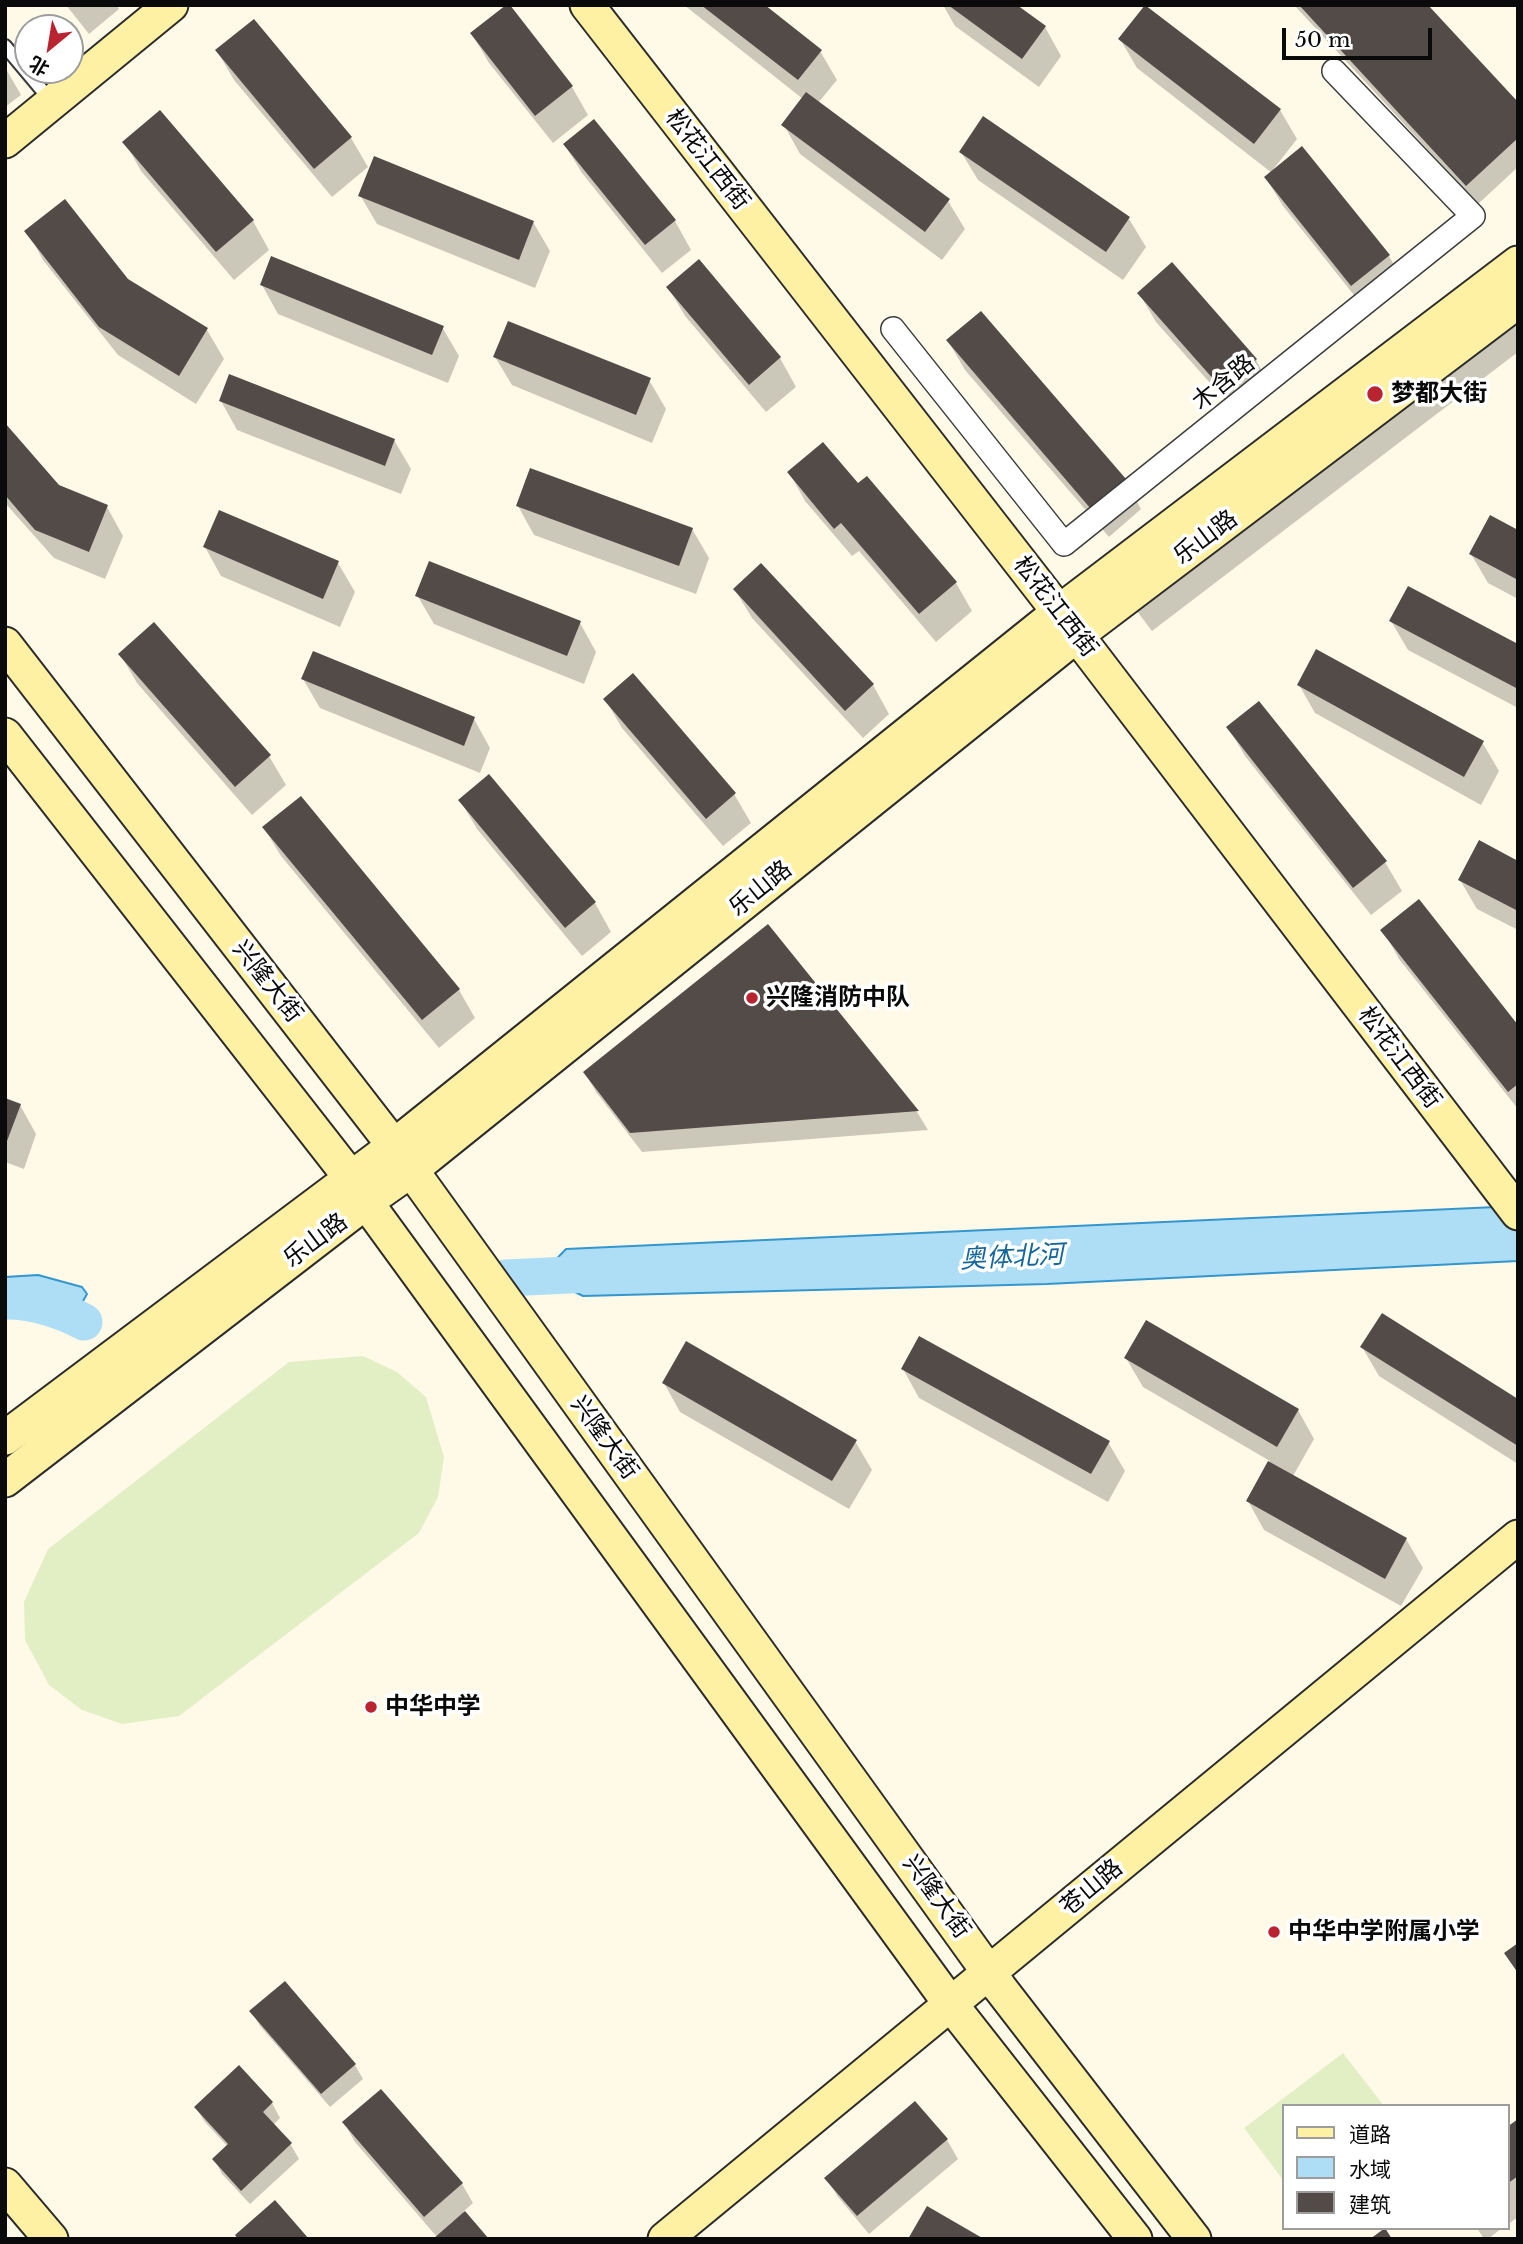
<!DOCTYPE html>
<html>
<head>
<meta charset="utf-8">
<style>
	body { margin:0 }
	#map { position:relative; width:1523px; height:2244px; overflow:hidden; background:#fffae8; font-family:"Libre Baskerville","Noto Sans SC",serif }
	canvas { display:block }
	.frame { position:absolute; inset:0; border:7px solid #0a0a0a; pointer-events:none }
	.legend { position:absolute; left:1282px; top:2104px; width:228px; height:126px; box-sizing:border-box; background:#fff; border:2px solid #9d9d9d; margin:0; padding:9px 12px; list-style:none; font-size:21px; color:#0a0a0a }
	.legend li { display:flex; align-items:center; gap:14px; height:35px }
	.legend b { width:35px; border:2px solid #9d9d9d }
	.north { position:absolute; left:14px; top:14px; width:70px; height:70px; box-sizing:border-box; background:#fff; border:2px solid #9d9d9d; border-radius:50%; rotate:210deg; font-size:19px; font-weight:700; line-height:28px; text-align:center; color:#0a0a0a }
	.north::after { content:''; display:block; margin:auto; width:24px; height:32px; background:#ba2330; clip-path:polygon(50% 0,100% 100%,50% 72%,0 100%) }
	.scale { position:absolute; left:1282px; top:28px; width:150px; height:32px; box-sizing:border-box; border:4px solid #0a0a0a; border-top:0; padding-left:9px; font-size:21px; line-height:24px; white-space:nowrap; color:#0a0a0a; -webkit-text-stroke:5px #fff; paint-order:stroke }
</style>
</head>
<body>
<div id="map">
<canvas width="1523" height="2244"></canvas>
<div class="frame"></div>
<ul class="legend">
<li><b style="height:9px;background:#fff1a3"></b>道路</li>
<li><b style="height:19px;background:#addef6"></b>水域</li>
<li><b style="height:19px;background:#534b47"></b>建筑</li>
</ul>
<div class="north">北</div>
<div class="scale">50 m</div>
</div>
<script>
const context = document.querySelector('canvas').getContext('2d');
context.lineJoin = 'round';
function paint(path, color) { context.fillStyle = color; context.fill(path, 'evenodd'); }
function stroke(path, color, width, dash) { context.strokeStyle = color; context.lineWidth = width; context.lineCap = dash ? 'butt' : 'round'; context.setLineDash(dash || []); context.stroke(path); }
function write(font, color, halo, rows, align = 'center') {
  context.font = font + ' "Libre Baskerville","Noto Sans SC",serif'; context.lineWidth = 7; context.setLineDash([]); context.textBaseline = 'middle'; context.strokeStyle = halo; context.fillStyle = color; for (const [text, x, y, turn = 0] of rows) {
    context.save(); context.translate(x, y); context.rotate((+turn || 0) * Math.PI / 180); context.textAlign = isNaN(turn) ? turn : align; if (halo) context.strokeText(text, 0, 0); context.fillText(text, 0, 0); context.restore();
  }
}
paint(new Path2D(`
	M363,1356L397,1372L426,1397L444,1457L438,1497L419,1533L179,1716L122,1724L82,1710L49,1685L25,1640L24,1602L48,1549L289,1362Z
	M1343,2053L1384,2106H1283V2180L1244,2128Z`), '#e2efc4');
const water = new Path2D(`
	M1518,1206V1261L1047,1284L583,1296L541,1275L566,1249Z
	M38,1275L82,1287L87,1294L74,1317L50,1324L23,1318H5V1277Z`);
paint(water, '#addef6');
stroke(water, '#3496cd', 2);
paint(new Path2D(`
	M66,5H116L119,9L89,34Z
	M684,5H762L820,51L837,80L818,103L948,201L965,229L942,260L800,154L784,125L803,99Z
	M943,5H1014L1045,27L1061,56L1039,87L955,26Z
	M1294,5H1426L1518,104V167L1478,204Z
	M254,21L351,138L368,167L332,197L234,80L217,51Z
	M472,34L572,87L588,115L553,143L489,63Z
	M1120,39L1280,110L1297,139L1272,171L1389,256L1405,284L1369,314L1283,206L1266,178L1272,173L1137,68Z
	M5,67L21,95L5,107Z
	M160,113L253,221L269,250L234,280L141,171L125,142Z
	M983,119L1129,219L1146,247L1123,280L978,180L961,152Z
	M594,121L675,221L691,250L662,273L582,173L565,145Z
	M360,195L533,222L550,251L535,288L377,224Z
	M27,231L127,281L207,330L224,359L196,404L118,355L43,260Z
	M1518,245V352L1152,631L1114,581L1103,562Z
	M699,262L780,358L796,387L766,412L685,316L668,287Z
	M1172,265L1256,360L1272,389L1240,417L1156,322L1139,293Z
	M262,285L442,327L459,356L448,383L278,314Z
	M948,341L1125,480L1141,509L1109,537L965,370Z
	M495,357L649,380L666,409L652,443L512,385Z
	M221,401L394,440L411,469L401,494L237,430Z
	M5,426L58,487L107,507L123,536L105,579L54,558L5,503Z
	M789,472L858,486L956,583L972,611L936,642L859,551L852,556L805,501Z
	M518,506L692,529L709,558L696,594L534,535Z
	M1518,532V599L1488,583L1471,554Z
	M205,547L338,563L355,592L340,627L221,576Z
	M735,590L873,685L889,714L863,738L752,618Z
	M417,595L580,623L596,652L584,684L434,624Z
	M1391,621L1518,646V708L1408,650Z
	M154,624L269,756L286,785L252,815L137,683L120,654Z
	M303,679L474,719L490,748L480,773L320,708Z
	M1299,685L1482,742L1499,771L1481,805L1315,713Z
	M605,699L734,794L751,823L723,846L622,728Z
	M1259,703L1385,862L1402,891L1371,915L1245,756L1228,727Z
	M460,800L595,903L611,932L582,956L477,829Z
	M264,828L459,990L475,1018L439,1048L281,856Z
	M1518,863V930L1477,909L1460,880Z
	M768,927L917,1112L928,1130L642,1152L596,1092L585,1073Z
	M1383,930L1518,1027V1109L1399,959Z
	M5,1100L20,1105L36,1134L24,1169L5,1162Z
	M1362,1347L1518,1401V1464L1379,1376Z
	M1126,1358L1298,1410L1314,1439L1293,1476L1406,1539L1423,1568L1401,1606L1264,1530L1248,1501L1270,1461L1143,1387Z
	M903,1369L1108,1442L1125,1471L1108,1502L919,1398Z
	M664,1383L855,1441L872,1470L849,1509L680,1412Z
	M252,2012L355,2065L363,2079L330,2107L260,2026Z
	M239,2067L272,2103L280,2118L273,2125L291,2145L299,2159L250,2204L222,2174L214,2159L228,2147L204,2121L196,2107Z
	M1518,2121V2217L1507,2225V2129Z
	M344,2123L462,2184L473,2203L463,2212L487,2239L437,2237L355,2142Z
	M947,2140L958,2159L869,2234L838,2197L826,2178Z
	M1477,2228H1502L1488,2239H1484Z`), '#0003');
stroke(new Path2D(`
	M506,1278L590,1274
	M5,1301C30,1300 62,1310 84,1322`), '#addef6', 37);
paint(new Path2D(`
	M506,5H510L573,86L535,116L470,33Z
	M701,5H765L822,50L798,80Z
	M948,5H1017L1046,26L1022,59Z
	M1145,5L1281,109L1254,144L1118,39Z
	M1299,5H1428L1518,102V138L1466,186Z
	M254,19L352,137L314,169L215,50Z
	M806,92L950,199L925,232L781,125Z
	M160,110L254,220L216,252L122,142Z
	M983,116L1130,217L1106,252L959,152Z
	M594,119L676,220L645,245L563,144Z
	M1302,146L1390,255L1351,286L1264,177Z
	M374,156L534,221L519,260L358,196Z
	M65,199L128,279L208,328L179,376L99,327L24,231Z
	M271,256L444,326L432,355L260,285Z
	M699,259L781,357L749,385L666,287Z
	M1172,262L1257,359L1223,390L1137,293Z
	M981,311L1126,479L1091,509L946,340Z
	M508,321L651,378L636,415L493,357Z
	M229,374L395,439L385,466L219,401Z
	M5,423L59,485L108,505L89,552L35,530L5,495Z
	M823,442L858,483L867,476L957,582L919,614L841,523L834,529L787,472Z
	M530,468L693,528L679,566L516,506Z
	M219,510L339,561L323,599L203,547Z
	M1490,515L1518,530V580L1469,554Z
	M429,561L581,621L567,656L415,596Z
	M761,563L874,684L845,711L733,589Z
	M1408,586L1518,644V689L1389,621Z
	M154,622L271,755L235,787L118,654Z
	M1316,649L1484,741L1464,777L1297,685Z
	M313,651L475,717L464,746L301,679Z
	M633,673L736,793L706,819L603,699Z
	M1259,701L1387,861L1353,888L1226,727Z
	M489,774L596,902L565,928L458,800Z
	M301,796L460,989L422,1020L262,827Z
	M1479,840L1518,861V911L1458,880Z
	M1419,899L1518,1025V1084L1508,1092L1380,930Z
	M768,924L919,1111L630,1133L583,1072Z
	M5,1098L21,1104L7,1141L5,1140Z
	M1382,1313L1518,1399V1446L1360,1347Z
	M1146,1320L1299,1409L1277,1447L1124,1358Z
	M919,1336L1110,1441L1091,1474L901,1369Z
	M686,1341L857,1440L832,1481L662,1383Z
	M1268,1461L1407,1538L1385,1579L1246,1501Z
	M1518,1943V1973L1504,1953Z
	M285,1981L356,2064L321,2094L249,2011Z
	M239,2065L273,2102L263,2112L292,2143L241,2191L212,2159L228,2144L194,2107Z
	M381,2089L463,2183L424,2217L342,2122Z
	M915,2101L948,2139L857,2216L824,2178Z
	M1518,2119V2176L1507,2184V2127Z
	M275,2200L309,2239H238L235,2235Z
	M927,2206L984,2239H908Z
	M465,2211L489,2239H433Z
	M1385,2228L1392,2239H1370Z`), '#534b47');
const lane = new Path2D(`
	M5,46L52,102`);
const street = new Path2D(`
	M893,329L1064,544L1473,216L1334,71`);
const secondary = new Path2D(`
	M587,5L1059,612L1518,1213
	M5,141L171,5
	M5,644L394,1146L1000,1988L1194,2239
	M5,735L351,1178L366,1202L949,2002L1135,2239
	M5,1438L394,1146L1059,612L1518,263
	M5,1480L366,1202L410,1171L1077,635L1518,301
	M5,2185L51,2239
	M665,2239L1518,1537`);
stroke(lane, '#3d3d3d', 16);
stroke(street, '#3d3d3d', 26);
stroke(secondary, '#2c2c2c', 37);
stroke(lane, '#fff', 12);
stroke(street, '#fff', 23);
stroke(secondary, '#fff1a3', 33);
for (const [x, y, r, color] of [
	[1375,394,9,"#ba2330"],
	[752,998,7,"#ba2330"],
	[371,1707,7,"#ba2330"],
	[1274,1932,7,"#ba2330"]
]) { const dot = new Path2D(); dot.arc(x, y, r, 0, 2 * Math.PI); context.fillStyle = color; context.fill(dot); stroke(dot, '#fff', 2.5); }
write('24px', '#0a0a0a', '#fff', [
	["松花江西街",707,160,52],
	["木含路",1224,383,-39],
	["乐山路",1206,538,-37],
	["松花江西街",1055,607,52],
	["乐山路",761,889,-39],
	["兴隆大街",267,982,52],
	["松花江西街",1399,1058,53],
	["乐山路",316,1241,-37],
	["兴隆大街",604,1438,54],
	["苍山路",1092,1888,-40],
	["兴隆大街",936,1897,54]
]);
write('bold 24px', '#0a0a0a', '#fff', [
	["梦都大街",1391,394],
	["兴隆消防中队",766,998],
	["中华中学",385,1707],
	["中华中学附属小学",1288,1932]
], 'left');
write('italic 26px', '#15669b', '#fff', [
	["奥体北河",1012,1258,-3]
]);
</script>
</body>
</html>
